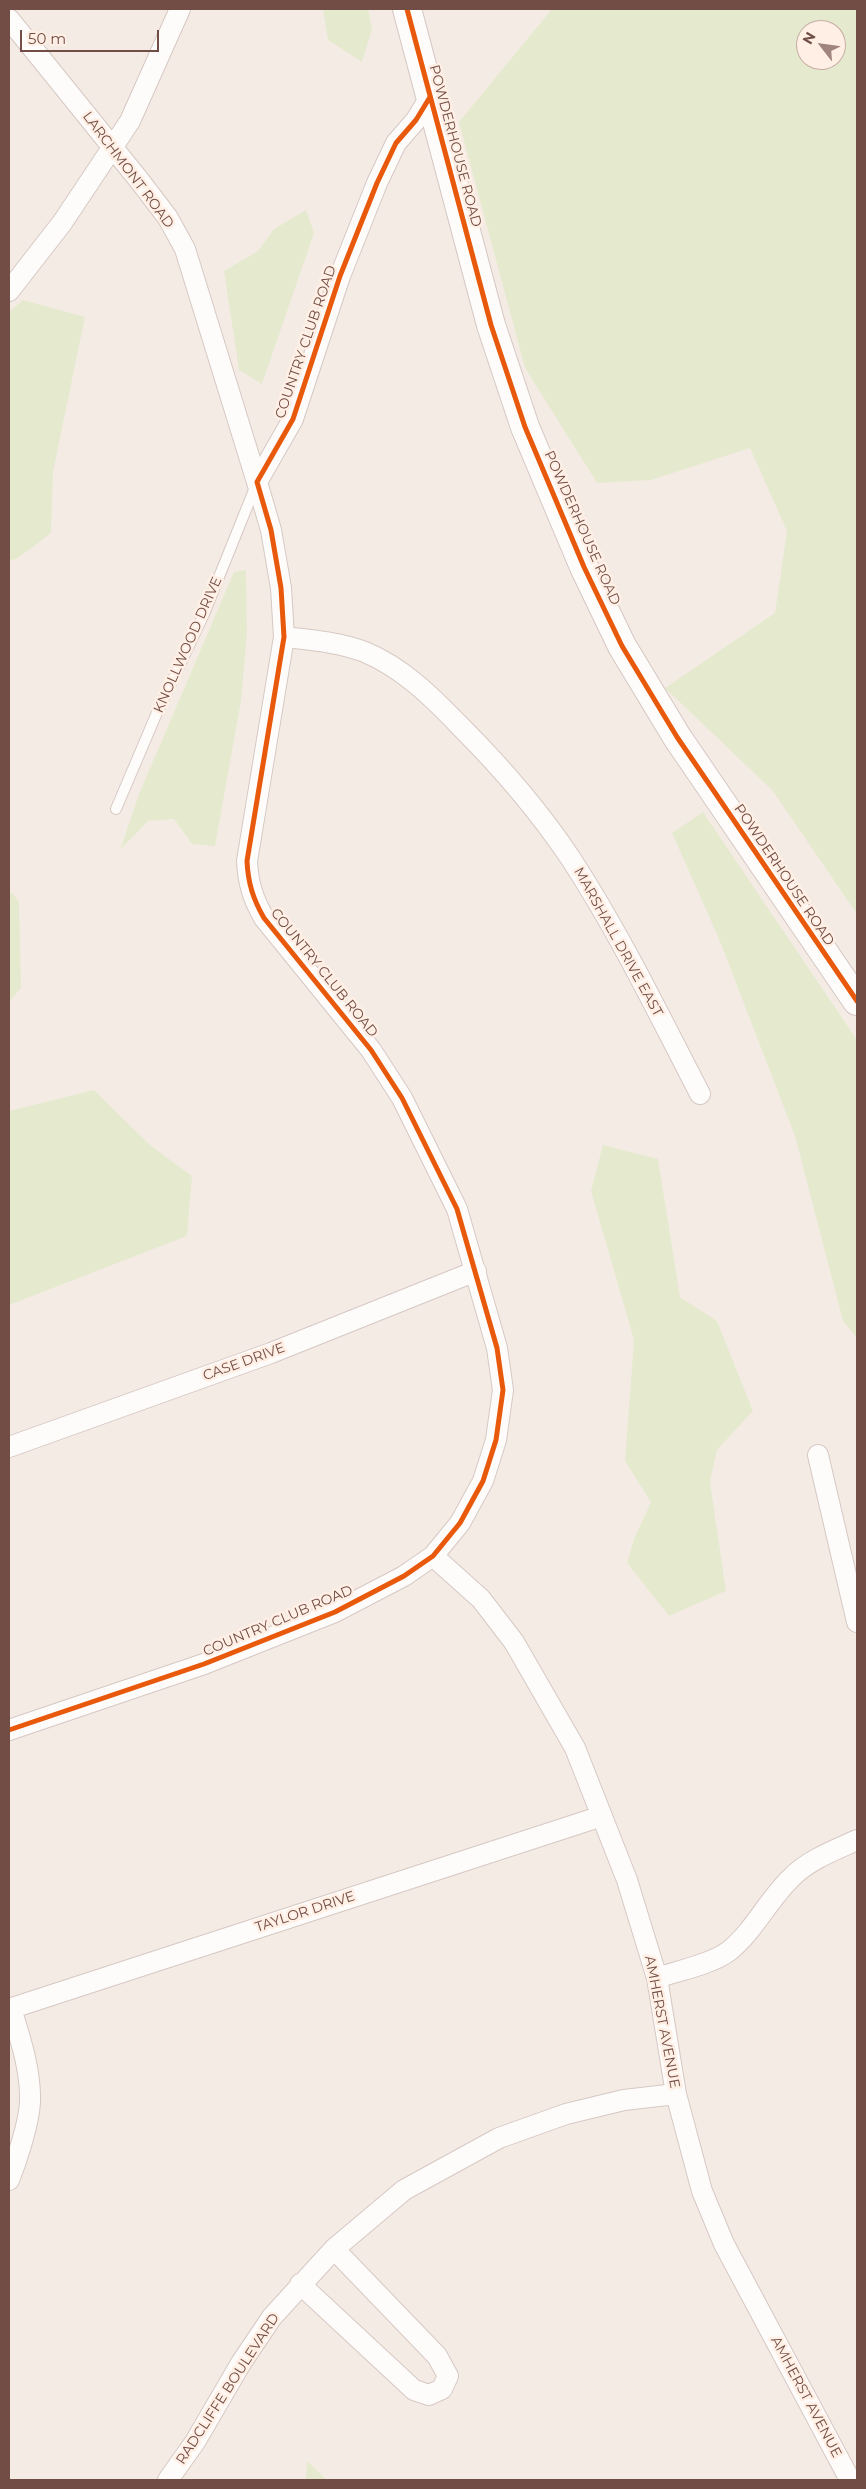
<!DOCTYPE html>
<html>
<head>
<meta charset="utf-8">
<style>
	body { margin:0 }
	#map { position:relative; width:866px; height:2489px; overflow:hidden; background:#f5ebe5; font-family:Montserrat,sans-serif }
	canvas { display:block }
	.frame { position:absolute; inset:0; border:10px solid #724d46; pointer-events:none }
	.north { position:absolute; left:796px; top:20px; width:50px; height:50px; box-sizing:border-box; background:#ffefe4; border:1px solid #c7aea5; border-radius:50%; rotate:300deg; font-size:14px; font-weight:700; line-height:20px; text-align:center; color:#724d46 }
	.north::after { content:''; display:block; margin:auto; width:18px; height:22px; background:#a0847e; clip-path:polygon(50% 0,100% 100%,50% 72%,0 100%) }
	.scale { position:absolute; left:20px; top:30px; width:139px; height:22px; box-sizing:border-box; border:2px solid #724d46; border-top:0; padding-left:6px; font-size:15px; line-height:18px; white-space:nowrap; color:#724d46; -webkit-text-stroke:4px #ffefe4; paint-order:stroke }
</style>
</head>
<body>
<div id="map">
<canvas width="866" height="2489"></canvas>
<div class="frame"></div>
<div class="north">N</div>
<div class="scale">50 m</div>
</div>
<script>
const context = document.querySelector('canvas').getContext('2d');
context.lineJoin = 'round';
function paint(path, color) { context.fillStyle = color; context.fill(path, 'evenodd'); }
function stroke(path, color, width, dash) { context.strokeStyle = color; context.lineWidth = width; context.lineCap = dash ? 'butt' : 'round'; context.setLineDash(dash || []); context.stroke(path); }
function write(font, color, halo, rows, align = 'center') {
  context.font = font + ' Montserrat,sans-serif'; context.lineWidth = 5; context.setLineDash([]); context.textBaseline = 'middle'; context.strokeStyle = halo; context.fillStyle = color; for (const [text, x, y, turn = 0] of rows) {
    context.save(); context.translate(x, y); context.rotate((+turn || 0) * Math.PI / 180); context.textAlign = isNaN(turn) ? turn : align; if (halo) context.strokeText(text, 0, 0); context.fillText(text, 0, 0); context.restore();
  }
}
paint(new Path2D(`
	M323,9H368L372,29L362,62L328,40Z
	M552,9H857V914L772,790L665,688L775,613L787,531L750,448L651,480L597,483L525,368L459,122ZM806,30H836V60H806Z
	M306,210L314,233L262,384L239,370L224,271L258,251L274,229Z
	M23,300L85,317L53,472L51,533L18,558L9,561V312Z
	M246,570L247,633L241,701L215,846L192,844L174,819L148,821L120,850L139,794L234,572Z
	M703,812L857,1040V1338L843,1321L795,1136L719,939L672,833Z
	M9,890L19,901L21,988L9,1002Z
	M94,1090L150,1145L192,1176L187,1236L9,1305V1111Z
	M603,1145L658,1159L680,1297L717,1321L753,1411L717,1450L710,1482L726,1591L669,1616L627,1563L634,1539L651,1502L625,1461L634,1340L591,1191Z
	M307,2461L327,2480H306Z`), '#e5eacf');
const lane = new Path2D(`
	M116,809L156,715L204,614L256,485`);
const street = new Path2D(`
	M9,19L139,180L168,218L185,249L257,482
	M9,291L62,223L130,121L180,9
	M284,637C312,640 339,642 365,652C403,668 432,697 460,726C501,767 539,811 571,859C620,934 659,1015 700,1094
	M9,1447L271,1353L476,1271
	M818,1455L857,1622
	M433,1556L481,1599L514,1642L575,1748L627,1880L657,1978L676,2094L702,2191L724,2244L850,2480
	M9,1730L204,1664L335,1612L404,1576L433,1556L460,1523L483,1481L496,1440L503,1390L497,1348L457,1209L402,1098L371,1050L264,918C253,899 248,883 247,861L284,637L281,588L271,530L257,482L293,419L340,276L377,183L396,143L416,120L430,97
	M657,1978C677,1971 712,1964 729,1951C754,1931 768,1900 791,1878C808,1860 835,1850 857,1840
	M9,2009L602,1816
	M9,2180C17,2160 29,2123 30,2102C31,2070 20,2038 11,2008
	M300,2284L414,2390L429,2395L442,2389L448,2376L437,2356L334,2249
	M168,2480L195,2442L241,2363L272,2317L334,2249L404,2190L499,2138L566,2114L624,2100L676,2094`);
const secondary = new Path2D(`
	M407,9L491,325L525,427L584,567L622,646L677,737L857,1001`);
stroke(lane, '#d6c8c3', 12);
stroke(street, '#d6c8c3', 22);
stroke(secondary, '#d5c6c2', 30);
stroke(lane, '#fefcfb', 10);
stroke(street, '#fefcfb', 20);
stroke(secondary, '#fefcfb', 28);
stroke(new Path2D(`
	M407,9L491,325L525,427L584,567L622,646L677,737L857,1001
	M9,1730L204,1664L335,1612L404,1576L433,1556L460,1523L483,1481L496,1440L503,1390L497,1348L457,1209L402,1098L371,1050L264,918C253,899 248,883 247,861L284,637L281,588L271,530L257,482L293,419L340,276L377,183L396,143L416,120L430,97`), '#e8590c', 5);
write('14px', '#724d46', '#ffefe4', [
	["POWDERHOUSE ROAD",455,146,75],
	["LARCHMONT ROAD",128,170,53],
	["COUNTRY CLUB ROAD",306,342,-71],
	["POWDERHOUSE ROAD",582,528,66],
	["KNOLLWOOD DRIVE",188,645,-66],
	["POWDERHOUSE ROAD",784,875,56],
	["MARSHALL DRIVE EAST",618,942,61],
	["COUNTRY CLUB ROAD",324,973,51],
	["CASE DRIVE",244,1362,-20],
	["COUNTRY CLUB ROAD",278,1621,-23],
	["TAYLOR DRIVE",305,1912,-18],
	["AMHERST AVENUE",662,2022,79],
	["RADCLIFFE BOULEVARD",228,2389,-57],
	["AMHERST AVENUE",806,2397,62]
]);
</script>
</body>
</html>
